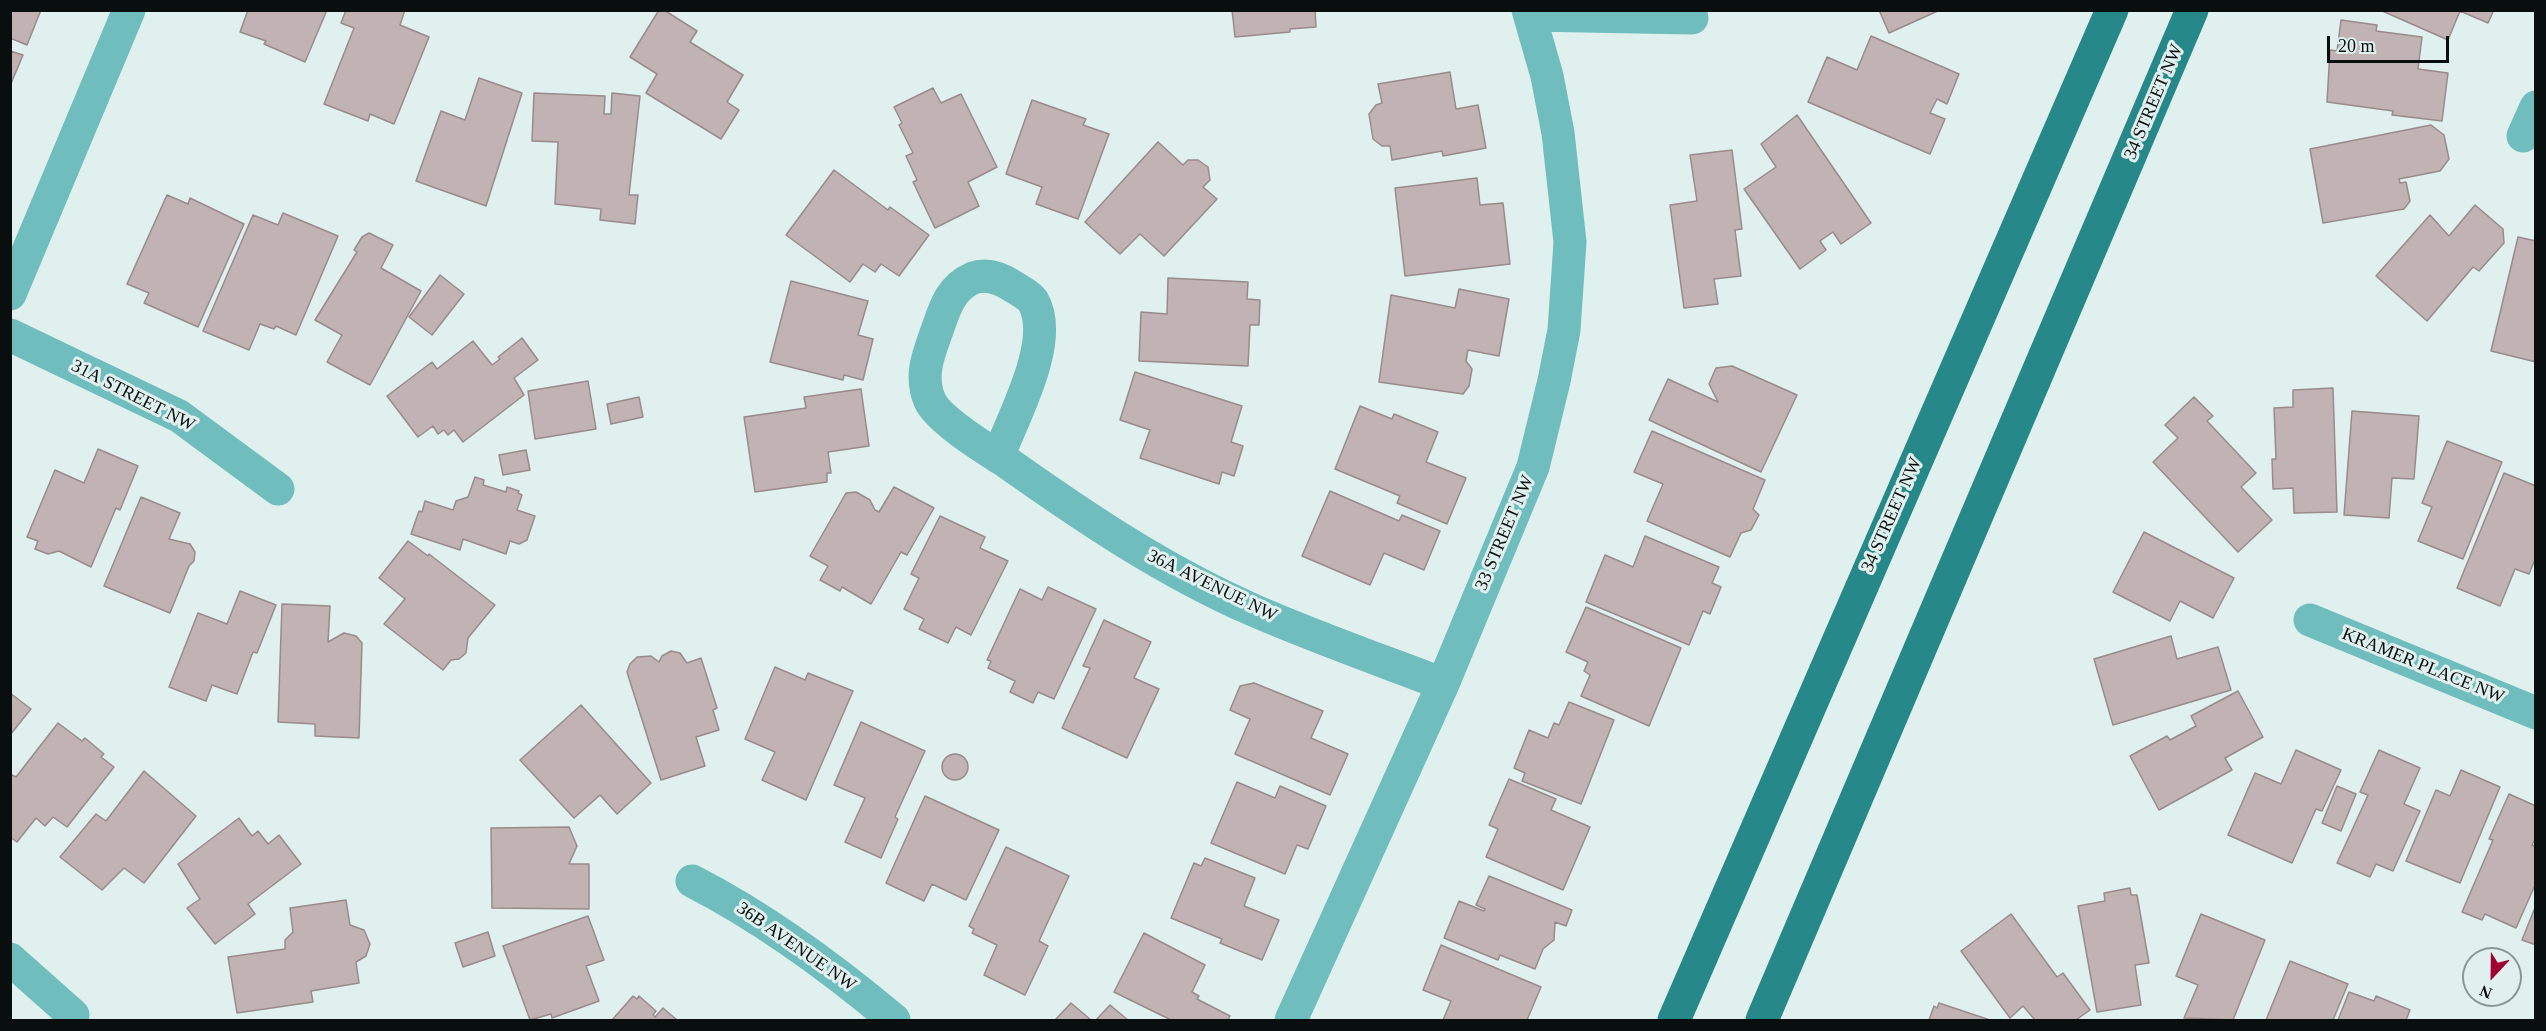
<!DOCTYPE html>
<html>
<head>
<meta charset="utf-8">
<style>
	body { margin:0 }
	#map { position:relative; width:2546px; height:1031px; overflow:hidden; background:#e0f0ef; font-family:Georgia,serif }
	canvas { display:block }
	.frame { position:absolute; inset:0; border:12px solid #090e0e; pointer-events:none }
	.north { position:absolute; left:2462px; top:947px; width:60px; height:60px; box-sizing:border-box; background:#e0f0ef; border:2px solid #8a9695; border-radius:50%; rotate:202deg; font-size:16px; font-weight:700; line-height:24px; text-align:center; color:#090e0e }
	.north::after { content:''; display:block; margin:auto; width:21px; height:27px; background:#a10132; clip-path:polygon(50% 0,100% 100%,50% 72%,0 100%) }
	.scale { position:absolute; left:2327px; top:36px; width:122px; height:27px; box-sizing:border-box; border:3px solid #090e0e; border-top:0; padding-left:8px; font-size:18px; line-height:21px; white-space:nowrap; color:#090e0e; -webkit-text-stroke:4px #e0f0ef; paint-order:stroke }
</style>
</head>
<body>
<div id="map">
<canvas width="2546" height="1031"></canvas>
<div class="frame"></div>
<div class="north">N</div>
<div class="scale">20 m</div>
</div>
<script>
const context = document.querySelector('canvas').getContext('2d');
context.lineJoin = 'round';
function paint(path, color) { context.fillStyle = color; context.fill(path, 'evenodd'); }
function stroke(path, color, width, dash) { context.strokeStyle = color; context.lineWidth = width; context.lineCap = dash ? 'butt' : 'round'; context.setLineDash(dash || []); context.stroke(path); }
function write(font, color, halo, rows, align = 'center') {
  context.font = font + ' Georgia,serif'; context.lineWidth = 6; context.setLineDash([]); context.textBaseline = 'middle'; context.strokeStyle = halo; context.fillStyle = color; for (const [text, x, y, turn = 0] of rows) {
    context.save(); context.translate(x, y); context.rotate((+turn || 0) * Math.PI / 180); context.textAlign = isNaN(turn) ? turn : align; if (halo) context.strokeText(text, 0, 0); context.fillText(text, 0, 0); context.restore();
  }
}
const building = new Path2D(`
	M10,10H41L27,45L10,38Z
	M248,10H327L305,62L264,44L266,41L240,32Z
	M346,10H405L400,25L429,37L394,124L370,114L368,121L324,104L354,28L341,23Z
	M659,10H664L697,31L690,42L743,75L727,102L739,110L721,139L646,93L657,74L630,57Z
	M1232,10H1315L1316,27L1290,29V32L1235,37Z
	M1879,10H1940L1889,33Z
	M2380,10H2494L2488,23L2460,11L2448,40Z
	M2341,20L2377,25L2376,31L2422,37L2418,69L2448,73L2442,121L2392,115L2393,111L2327,102L2330,50L2337,51Z
	M1871,36L1959,74L1947,104L1937,99L1930,113L1945,119L1930,154L1808,102L1827,57L1857,70Z
	M10,51L23,55L10,86Z
	M1450,72L1456,109L1478,105L1486,148L1443,156L1442,151L1392,160L1390,146H1382L1373,139L1369,114L1376,105L1382,103L1378,84Z
	M479,78L522,93L486,206L416,181L441,111L465,120Z
	M933,88L941,103L961,94L997,167L968,182L979,206L935,228L913,182L917,180L906,156L913,153L899,125L902,123L894,107Z
	M534,93L605,96L604,114H611L612,93L640,96L629,195H638L635,224L600,220L601,209L555,204L558,142L532,141Z
	M1032,100L1086,119L1083,125L1109,134L1078,219L1036,204L1042,187L1006,174Z
	M1797,115L1871,223L1841,244L1833,232L1820,241L1826,250L1800,269L1744,189L1776,167L1761,144Z
	M2431,125L2444,135L2449,159L2440,171L2399,179L2400,183L2406,182L2410,201L2404,209L2323,223L2310,149Z
	M1158,142L1183,165L1188,160H1198L1208,167L1210,180L1203,187L1217,199L1164,256L1140,234L1120,254L1085,222Z
	M1732,150L1742,229L1735,230L1741,276L1714,279L1718,304L1684,308L1670,205L1697,201L1690,155Z
	M834,170L888,210L890,207L929,235L899,276L881,264L875,272L863,264L850,282L786,235Z
	M1477,178L1480,205L1503,203L1510,264L1405,276L1395,188Z
	M167,195L188,204L190,198L244,224L198,327L144,303L149,293L127,284Z
	M2475,205L2503,229L2504,243L2479,271L2473,267L2427,321L2376,276L2430,215L2449,236Z
	M283,213L338,236L296,335L276,326L274,329L260,324L249,350L203,331L253,215L278,225Z
	M369,233L393,245L381,268L421,291L370,385L327,362L342,335L315,320L357,252L354,250L362,237Z
	M2518,237L2536,241V362L2491,351Z
	M440,275L464,294L432,335L409,317Z
	M1168,278L1248,282L1247,299L1260,300L1259,325H1250L1248,366L1139,361L1141,312L1167,314Z
	M791,281L868,301L858,335L873,339L863,380L844,375L843,380L770,362Z
	M1459,289L1509,299L1499,356L1468,350L1466,361L1472,369L1469,386L1463,394L1379,382L1391,295L1455,308Z
	M522,338L538,360L514,378L524,395L463,442L454,430L448,435L444,430L438,434L433,426L418,437L387,396L432,362L437,369L473,341L492,365L500,359L498,357Z
	M1732,366L1797,395L1761,472L1649,420L1668,379L1718,402L1709,384L1716,368Z
	M1135,372L1242,406L1231,442L1243,446L1234,476L1222,472L1219,484L1140,458L1150,430L1120,420Z
	M588,381L596,429L535,439L528,391Z
	M2333,388L2337,512L2294,513L2293,488L2273,489L2272,459H2276L2274,408L2293,407V390Z
	M861,389L869,446L828,452L831,473H827V482L755,492L744,417L806,408L804,397Z
	M639,397L643,417L611,424L607,404Z
	M2194,397L2213,416L2207,421L2256,473L2241,487L2272,520L2238,552L2153,462L2178,438L2165,425Z
	M1360,406L1392,419L1394,414L1438,432L1426,462L1466,478L1447,524L1397,503L1400,496L1335,469Z
	M2352,411L2419,416L2414,479L2392,478L2389,518L2344,515Z
	M1652,431L1765,480L1753,509L1759,515L1751,530L1741,533L1730,557L1647,521L1663,484L1634,472Z
	M2447,441L2502,462L2463,559L2418,541L2432,507L2422,503Z
	M98,449L138,466L120,510L116,508L91,567L59,551L48,554L35,549L38,541L27,537L55,470L84,483Z
	M526,450L530,470L503,475L499,455Z
	M2504,473L2536,486V557L2529,574L2515,569L2500,606L2457,588Z
	M475,477L484,480L483,485L506,492L507,487L519,491L518,493L522,495L517,510L535,516L527,540L519,544L510,541L506,554L463,539L460,550L411,534L419,511L422,512L425,501L453,510L456,501L468,497Z
	M894,487L934,508L907,555L901,552L871,604L842,587L840,591L820,580L828,566L810,556L846,493L856,492L870,500L875,510L879,512Z
	M1330,491L1399,521L1402,515L1440,531L1424,570L1384,553L1370,585L1302,556Z
	M141,497L180,513L169,539L190,544L195,552L194,561L189,566L170,613L104,586Z
	M940,516L985,537L980,548L1008,561L971,635L956,627L948,643L919,629L924,619L904,609L919,578L911,574Z
	M2144,532L2234,578L2213,618L2180,601L2170,621L2113,592Z
	M1645,536L1719,567L1712,583L1721,587L1710,614L1703,611L1689,645L1586,602L1605,555L1633,567Z
	M408,541L428,556L429,554L495,605L468,638L466,653L459,659L451,660L443,670L384,624L405,599L379,578Z
	M1048,587L1096,609L1054,699L1038,692L1033,703L1010,692L1015,681L988,668L991,661L987,660L1020,589L1042,600Z
	M240,591L276,605L257,653L253,652L237,694L212,685L206,701L169,687L198,613L227,624Z
	M282,604L330,606L328,642L344,633L356,636L362,643L359,738L315,736V724L278,722Z
	M1586,607L1681,648L1649,726L1581,696L1590,675L1584,671L1588,662L1566,652Z
	M1104,620L1151,642L1134,678L1159,689L1127,758L1062,728L1090,668L1083,666Z
	M2171,636L2177,659L2218,647L2231,690L2113,725L2094,659Z
	M671,651L680,653L687,663L701,658L717,708L713,710L719,730L696,737L705,766L661,780L627,672L630,664L637,657L651,656L659,662L662,656Z
	M775,667L805,680L808,673L853,691L806,800L762,780L775,752L745,739Z
	M1254,683L1323,711L1311,738L1348,754L1330,795L1235,754L1250,719L1230,710L1240,686Z
	M2238,691L2263,737L2225,758L2232,770L2159,810L2130,756L2167,736L2170,740L2196,726L2191,716Z
	M10,693L31,709L10,735Z
	M1569,702L1614,720L1581,804L1522,781L1525,773L1514,768L1529,730L1548,738L1554,723L1559,725Z
	M581,705L651,783L617,814L600,795L574,818L520,760Z
	M861,722L925,751L895,817L898,819L881,858L845,842L865,798L834,785Z
	M58,723L82,741L85,738L104,754L101,757L114,767L67,827L53,817L45,826L36,818L17,842L10,837V774L16,777Z
	M2296,750L2341,770L2322,811L2316,809L2292,863L2228,835L2255,773L2281,784Z
	M2379,750L2420,768L2404,804L2420,811L2393,871L2376,864L2370,877L2337,863L2368,795L2360,792Z
	M942 767a13 13 0 1 1 26 0a13 13 0 1 1-26 0Z
	M2461,770L2500,787L2460,883L2406,861L2436,790L2450,796Z
	M144,771L196,816L144,883L124,868L102,890L60,857L96,814L106,821Z
	M1509,779L1556,799L1551,810L1590,827L1563,890L1486,857L1498,829L1489,825Z
	M1237,782L1275,798L1280,786L1326,806L1308,849L1297,845L1285,874L1211,843Z
	M2337,786L2356,794L2341,831L2322,823Z
	M2509,794L2536,806V838L2532,845L2536,847V883L2516,928L2485,914L2482,920L2462,912L2493,840L2489,839Z
	M925,796L999,830L966,900L932,884L924,901L886,883Z
	M239,818L252,836L258,831L268,844L279,835L301,864L248,904L255,914L215,944L187,908L200,899L178,864Z
	M569,827L577,846L569,864H589V909L492,908L491,828Z
	M1006,847L1069,876L1039,941L1048,946L1025,995L984,975L997,945L972,933L974,929L969,926Z
	M1205,858L1255,878L1244,906L1279,920L1262,960L1220,943L1222,939L1171,918L1194,863L1201,866Z
	M1489,876L1572,910L1566,926L1555,922L1554,940L1543,949L1535,969L1500,955L1498,960L1444,938L1459,901L1484,911L1485,909L1476,905Z
	M2130,888L2131,895H2137L2149,963L2135,965L2141,1005L2097,1012L2078,906L2105,901L2104,893Z
	M346,900L350,925L364,930L370,944L366,956L356,962L359,983L311,991L313,1002L237,1013L228,957L285,949V940L293,932L290,908Z
	M2536,905V945L2522,940Z
	M2011,914L2057,977L2063,973L2090,1010L2076,1020H2035L2023,1006L2010,1018L1961,951Z
	M2201,914L2265,940L2233,1020L2184,1018L2198,985L2176,976Z
	M588,916L604,960L586,966L599,1001L552,1018L551,1014L530,1020L503,946Z
	M488,932L495,956L463,967L455,943Z
	M1144,933L1205,965L1192,992L1199,996L1197,999L1230,1016L1228,1020H1171L1114,992Z
	M1441,945L1541,987L1527,1020H1443L1451,1001L1423,990Z
	M2290,961L2348,984L2333,1020H2266Z
	M2349,992L2374,1001L2376,996L2410,1010L2406,1020H2338Z
	M633,996L637,999L639,996L656,1011L653,1015L655,1017L663,1008L677,1020H612Z
	M1071,1003L1091,1020H1055Z
	M1939,1003L1990,1020H1929L1934,1006L1937,1008Z
	M1110,1005L1128,1020H1096Z`);
paint(building, '#c1b2b3');
stroke(building, '#998b8c', 1.5);
stroke(new Path2D(`
	M1530,15L1692,18
	M2523,136L2536,107
	M10,294L129,10
	M10,335L179,416L278,489
	M998,457C1013,417 1056,341 1033,301C1029,295 1020,291 1014,287C1002,279 987,273 973,278C948,289 944,312 935,336C927,358 920,378 930,401C939,420 986,449 1005,461C1084,517 1164,571 1253,610C1315,637 1380,660 1443,684
	M2310,620L2536,713
	M692,881C766,919 831,967 894,1020
	M10,959L73,1015
	M1291,1020L1443,684L1533,467L1554,381L1564,330L1570,242L1558,133L1547,76L1528,10`), '#6fbdbc', 33);
stroke(new Path2D(`
	M1674,1020L2112,10
	M1762,1020L2192,10`), '#268888', 33);
write('18px', '#090e0e', '#e0f0ef', [
	["34 STREET NW",2154,102,-67],
	["31A STREET NW",133,396,27],
	["34 STREET NW",1892,515,-66],
	["33 STREET NW",1505,533,-67],
	["36A AVENUE NW",1212,586,26],
	["KRAMER PLACE NW",2423,666,22],
	["36B AVENUE NW",796,947,35]
]);
</script>
</body>
</html>
